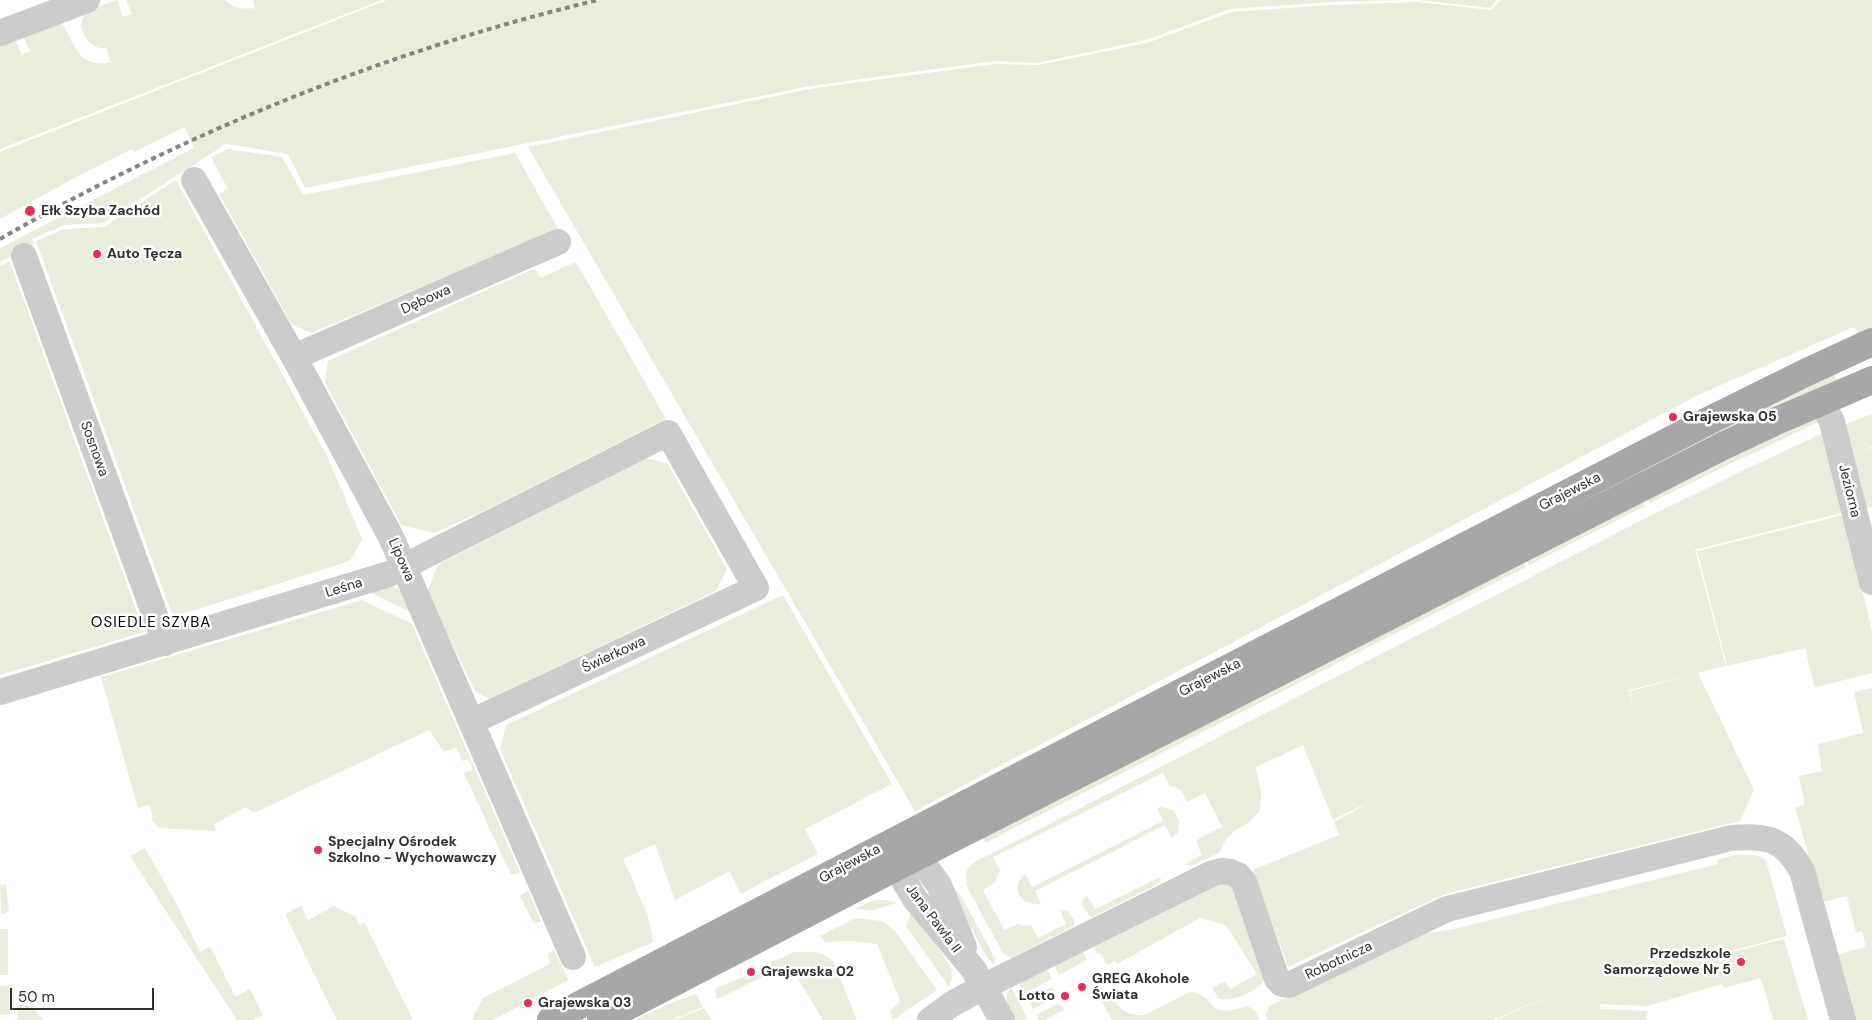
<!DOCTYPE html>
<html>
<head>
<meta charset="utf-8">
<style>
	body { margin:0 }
	#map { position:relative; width:1872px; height:1020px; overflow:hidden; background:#fff; font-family:"DM Sans",sans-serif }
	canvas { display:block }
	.scale { position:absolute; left:10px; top:988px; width:144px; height:22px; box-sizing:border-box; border:2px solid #2f2f2f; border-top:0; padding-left:6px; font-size:15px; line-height:18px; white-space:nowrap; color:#2f2f2f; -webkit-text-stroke:4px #fff; paint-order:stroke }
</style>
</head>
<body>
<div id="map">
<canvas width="1872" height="1020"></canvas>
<div class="scale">50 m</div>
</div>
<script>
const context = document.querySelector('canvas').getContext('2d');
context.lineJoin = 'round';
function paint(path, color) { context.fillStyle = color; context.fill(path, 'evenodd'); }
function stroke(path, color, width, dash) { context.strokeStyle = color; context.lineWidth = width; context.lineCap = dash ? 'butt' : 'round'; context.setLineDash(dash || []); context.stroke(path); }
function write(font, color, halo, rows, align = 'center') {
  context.font = font + ' "DM Sans",sans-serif'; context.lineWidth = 5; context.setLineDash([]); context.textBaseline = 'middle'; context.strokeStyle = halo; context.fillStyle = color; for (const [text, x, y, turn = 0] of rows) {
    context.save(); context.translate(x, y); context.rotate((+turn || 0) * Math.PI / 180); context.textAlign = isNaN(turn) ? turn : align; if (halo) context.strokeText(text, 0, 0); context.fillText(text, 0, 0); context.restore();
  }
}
paint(new Path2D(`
	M117,0L123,17L132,14L126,0H225C234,8 243,10 255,8L253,0H382L0,149V43L14,38L22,55L30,51L23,35L60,23L64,26C75,48 81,69 111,62L106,48C91,51 75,29 84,16C90,7 107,4 117,0Z
	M387,0H1406L1330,2L1230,9L1146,40L1037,63L994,61L810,86L305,188L288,154L226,144L103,223L64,225L32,239L33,245L0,262V248L194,148L185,127L134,152L132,149L80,175L0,219V152Z
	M1419,0H1497L1490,8Z
	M1501,0H1872V329L1859,334L1854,327L1700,394L915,811L528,147L810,89L994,64L1038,65L1147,43L1231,12L1331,5L1417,2L1491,10Z
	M228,149L282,157L303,195L515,153L558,229L312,333L292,325L219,194L228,189L211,157Z
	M176,180L328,458L362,539L350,561L173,617L36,241L65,229L104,227Z
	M10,261L144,632L0,675V266Z
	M576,262L666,419L485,510L435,533L401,525L325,383L328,361L535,268L540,278Z
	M1833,373L1837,382L1115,743L1766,405Z
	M1872,414V447L1863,449L1872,448V507L1867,508L1841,426Z
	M1814,416L1821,421L1730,464L1650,503L1646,497Z
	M1823,433L1844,512L1695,550L1726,666L1629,690L1634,714L1630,691L1698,673L1754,790L1740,821L1445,894L1288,967L1253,870L1339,835L1334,822L1375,799L1333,820L1303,745L1256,767L1261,794L1260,811L1246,825L1237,829L1226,839L1219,853L1191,866L1185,864L1202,855L1196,842L1200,838L1222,827L1205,793L1187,802C1183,793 1181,787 1170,786L1163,773L993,857L1000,871L997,876L996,882L983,890L1004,930L1017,924L1024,926L1031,925L1038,938L1066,924L1060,910H1067L1074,920V926L1011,958L1003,953L966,885L967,870L973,863L1652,515L1740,472Z
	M645,458L667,463L727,569L716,591L489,699L475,691L427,592L438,565Z
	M1642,500L1645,506L1529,565L1526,560Z
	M1844,515L1872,631V673L1816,687L1814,685L1805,648L1727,666L1697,551Z
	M1523,561L1526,567L987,842L984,841L982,839L984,836Z
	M386,587H393L402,590L413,613L368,592Z
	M783,595L892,784L805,829L818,854L740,894L730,871L675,900L655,844L623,859L648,916L653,942L595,967L500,749L506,725Z
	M362,600L412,624L520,872L511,875L464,773L473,770L468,759L462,761L456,747L444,752L429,730L254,813L246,807L214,824L216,831L159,828L151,819L153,816L149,805L138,808L101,677Z
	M1872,688V1020H1856L1836,955L1866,947L1862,931L1856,932L1847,896L1822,902L1795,807L1805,805L1799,776L1822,771L1818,744L1863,733L1854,692Z
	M1163,807L1173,810L1179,821L1178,832L1172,838L1165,825L1035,891L1041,904C1021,907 1009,888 1025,874L1032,887L1163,821L1157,808Z
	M145,848L176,903L200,952L210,947L235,997L250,989L263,1015L253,1020H237L130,856Z
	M1739,854L1759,856L1766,861L1787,936L1675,966L1784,939L1808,1020H1773L1761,978L1724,988L1722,984L1648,1006L1599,1004L1601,1009L1648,1011L1646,1020H1496L1540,1000L1541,1002V999L1493,1020H1267C1265,1015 1267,1010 1269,1006L1419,934L1454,929L1718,864L1717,860Z
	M1160,877L1161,880L1158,884L1092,917L1088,914L1082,904L1084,899L1087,896L1095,909Z
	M1217,881L1234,885L1269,976C1259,990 1235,1002 1219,999L1212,988L1225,981L1230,989L1257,974L1226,925L1200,918L1117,964L1115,961L1107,965L1100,952L1097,954L1093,947Z
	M6,884L9,910L6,913L1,914L0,885Z
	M953,887L960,894L995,958L994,965L986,956L950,888Z
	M528,890L541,921L534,924L520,896Z
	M875,900H885L896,903L874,910L854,909Z
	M301,906L308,920L334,906L354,916L342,922L355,916L359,925L364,922L413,1020H337L285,914Z
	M912,911L951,966L952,978L949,987L906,926Z
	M855,918L882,921L895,931L937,990L893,1020L890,1011L900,1001L877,944L850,941L825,942L820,936Z
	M0,929H8V975H0Z
	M554,950L568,980L493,1020H474L473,1017L483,998L550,964L548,954Z
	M1079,951L1083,952L1087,960L1059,975L1055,967L1056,962Z
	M794,952C810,952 823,949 834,963L857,1020H823L789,964L717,999L715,991L716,988L745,976L748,979L761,972L765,965Z
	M1043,969L1048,971L1052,979L1026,993L1022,992L1019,983Z
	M0,986H9L10,1014L0,1015Z
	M1011,987L1028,1020H1014C1009,1009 1002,998 1011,987Z
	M1052,987L1057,996L1033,1009L1028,1000Z
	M1193,992C1220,999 1203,1020 1247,1006L1255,1010L1259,1020H1112L1100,998L1109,993C1118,1008 1127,1017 1145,1015L1187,993Z
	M696,994L703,1007L672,1020H634L676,1001Z
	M1059,1003L1064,1010L1045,1020H1039L1036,1015Z
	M17,1005H31L43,1020H18Z
	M704,1008L712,1020H674Z`), '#e8eddc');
stroke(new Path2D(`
	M0,33L87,0
	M194,180L294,357L391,537L573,957
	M24,256L165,643
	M294,357L558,242
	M1822,401L1832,422L1872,582
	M0,692L389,574L668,433L756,588L471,722
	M901,843L918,856L939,885L964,947
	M896,844V867L915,899L974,970L1002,1020
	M930,1020L952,1004L983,987L1213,873L1221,871L1230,872L1238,875L1244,882L1277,979L1282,984L1289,985L1447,909L1731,838C1766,835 1784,838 1802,871L1843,1020`), '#ccc', 26);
stroke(new Path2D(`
	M551,1020L1105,732L1712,419L1807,372L1872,342
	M601,1020L896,867L1723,446L1774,422L1872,380`), '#a7a7a7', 28);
stroke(new Path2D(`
	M0,239C186,132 389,50 598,0`), '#848484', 4, [5, 4]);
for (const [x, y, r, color] of [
	[30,211,6,"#ef295b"],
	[97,254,5,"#ef295b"],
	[1673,417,5,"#ef295b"],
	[318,850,5,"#ef295b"],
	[1741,962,5,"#ef295b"],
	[751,972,5,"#ef295b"],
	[1082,987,5,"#ef295b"],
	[1065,996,5,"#ef295b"],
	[528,1003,5,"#ef295b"]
]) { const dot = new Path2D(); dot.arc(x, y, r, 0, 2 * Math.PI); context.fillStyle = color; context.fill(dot); stroke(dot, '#fff', 2); }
write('bold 14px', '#2f2f2f', '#fff', [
	["Ełk Szyba Zachód",41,211],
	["Auto Tęcza",107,254],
	["Grajewska 05",1683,417],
	["Specjalny Ośrodek",328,842],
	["Szkolno - Wychowawczy",328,858],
	["Przedszkole",1731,954,"right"],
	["Samorządowe Nr 5",1731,970,"right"],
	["Grajewska 02",761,972],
	["GREG Akohole",1092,979],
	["Świata",1092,995],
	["Lotto",1055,996,"right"],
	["Grajewska 03",538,1003]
], 'left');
write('14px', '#2f2f2f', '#fff', [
	["Dębowa",426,300,-24],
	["Sosnowa",94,449,70],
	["Jeziorna",1849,491,76],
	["Grajewska",1570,492,-27],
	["Lipowa",401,560,66],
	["Leśna",344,588,-17],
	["Świerkowa",614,655,-25],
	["Grajewska",1210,678,-27],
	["Grajewska",850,864,-28],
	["Jana Pawła II",933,919,53],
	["Robotnicza",1339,961,-25]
]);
context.letterSpacing = '1px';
write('15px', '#000', '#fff', [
	["OSIEDLE SZYBA",151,623]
]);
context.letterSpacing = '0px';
</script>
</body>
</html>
